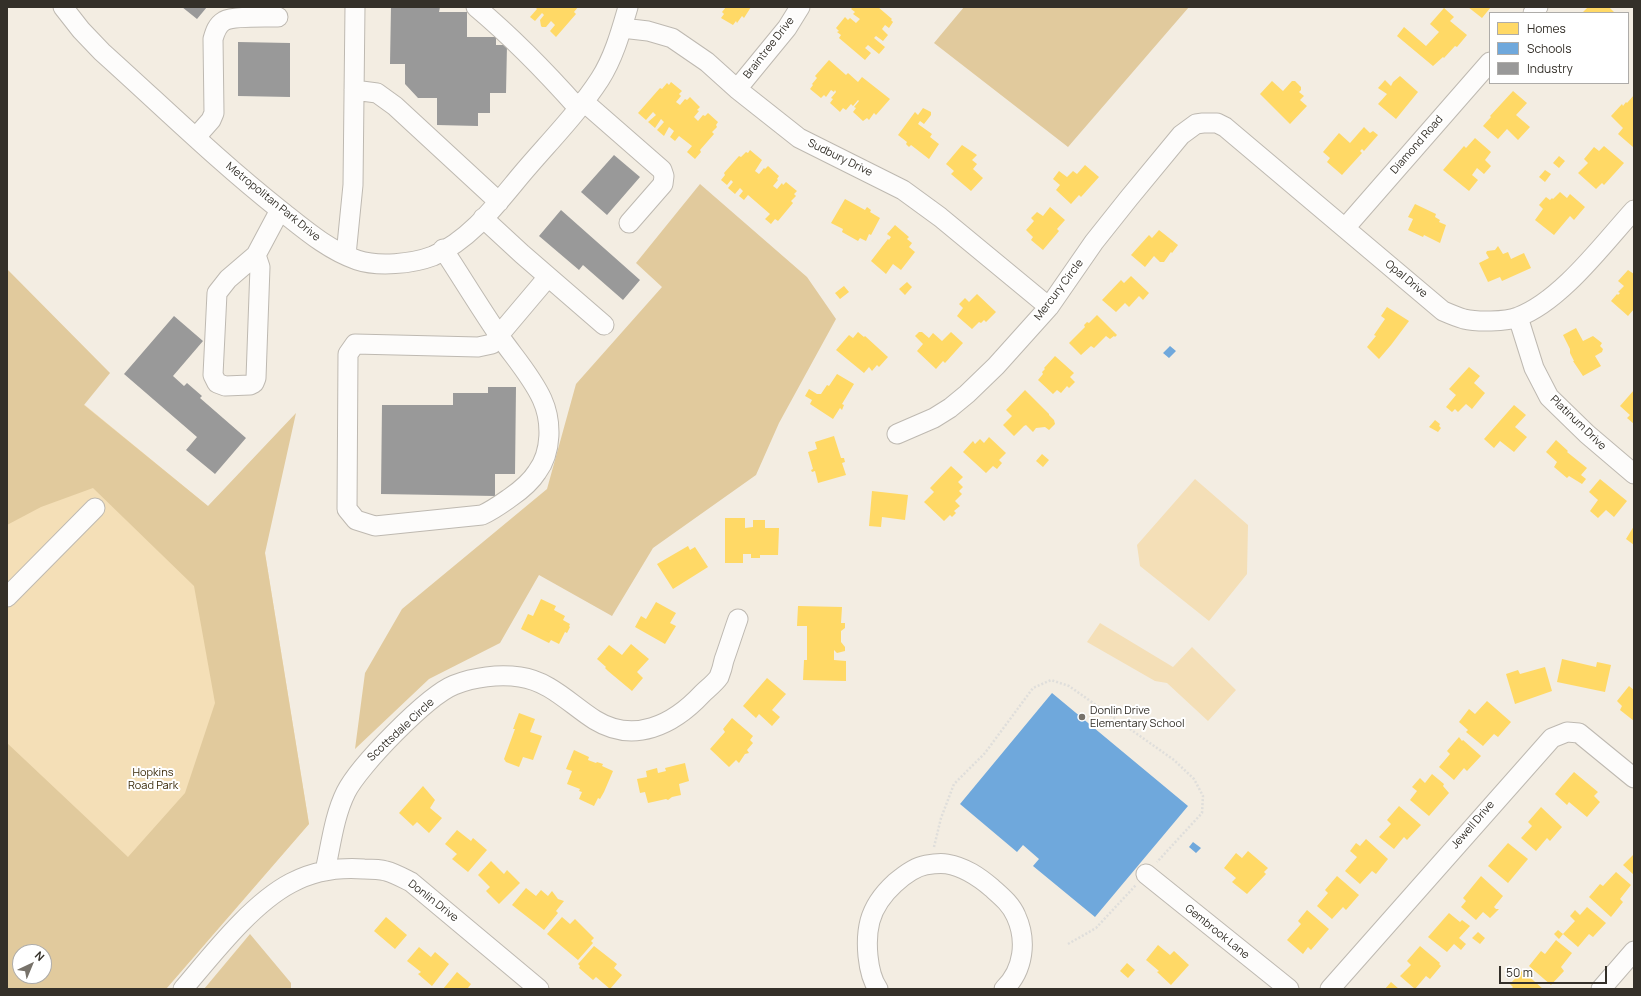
<!DOCTYPE html>
<html>
<head>
<meta charset="utf-8">
<style>
	body { margin:0 }
	#map { position:relative; width:1641px; height:996px; overflow:hidden; background:#f3ede2; font-family:Manrope,sans-serif }
	canvas { display:block }
	.frame { position:absolute; inset:0; border:8px solid #343029; pointer-events:none }
	.legend { position:absolute; left:1489px; top:12px; width:140px; height:72px; box-sizing:border-box; background:#fff; border:1px solid #aeaca9; margin:0; padding:5px 7px; list-style:none; font-size:12px; color:#343029 }
	.legend li { display:flex; align-items:center; gap:8px; height:20px }
	.legend b { width:20px; border:1px solid #aeaca9 }
	.north { position:absolute; left:12px; top:944px; width:40px; height:40px; box-sizing:border-box; background:#fff; border:1px solid #aeaca9; border-radius:50%; rotate:44deg; font-size:11px; font-weight:700; line-height:16px; text-align:center; color:#343029 }
	.north::after { content:''; display:block; margin:auto; width:14px; height:18px; background:#77726a; clip-path:polygon(50% 0,100% 100%,50% 72%,0 100%) }
	.scale { position:absolute; left:1499px; top:966px; width:108px; height:18px; box-sizing:border-box; border:2px solid #343029; border-top:0; padding-left:5px; font-size:12px; line-height:14px; white-space:nowrap; color:#343029; -webkit-text-stroke:3px #fff; paint-order:stroke }
</style>
</head>
<body>
<div id="map">
<canvas width="1641" height="996"></canvas>
<div class="frame"></div>
<ul class="legend">
<li><b style="height:11px;background:#ffd966"></b>Homes</li>
<li><b style="height:11px;background:#6fa8dc"></b>Schools</li>
<li><b style="height:11px;background:#999"></b>Industry</li>
</ul>
<div class="north">N</div>
<div class="scale">50 m</div>
</div>
<script>
const context = document.querySelector('canvas').getContext('2d');
context.lineJoin = 'round';
function paint(path, color) { context.fillStyle = color; context.fill(path, 'evenodd'); }
function stroke(path, color, width, dash) { context.strokeStyle = color; context.lineWidth = width; context.lineCap = dash ? 'butt' : 'round'; context.setLineDash(dash || []); context.stroke(path); }
function write(font, color, halo, rows, align = 'center') {
  context.font = font + ' Manrope,sans-serif'; context.lineWidth = 4; context.setLineDash([]); context.textBaseline = 'middle'; context.strokeStyle = halo; context.fillStyle = color; for (const [text, x, y, turn = 0] of rows) {
    context.save(); context.translate(x, y); context.rotate((+turn || 0) * Math.PI / 180); context.textAlign = isNaN(turn) ? turn : align; if (halo) context.strokeText(text, 0, 0); context.fillText(text, 0, 0); context.restore();
  }
}
paint(new Path2D(`
	M7,341L265,553L309,824L166,989H7ZM20,952H44V976H20Z
	M1195,479L1248,525L1247,574L1209,621L1140,566L1137,545Z
	M1100,623L1173,667L1192,647L1236,690L1208,721L1167,683L1155,681L1087,642Z`), '#f4dfb7');
paint(new Path2D(`
	M964,7H1189L1068,147L934,43Z
	M700,184L807,277L836,319L779,423L756,475L653,548L612,616L539,575L500,643L429,679L355,749L365,673L402,609L547,489L576,384L662,287L636,263Z
	M7,269L110,373L84,405L208,506L296,413L265,553L309,824L166,989H7V743L128,857L185,793L215,703L194,586L93,488L41,507L7,525ZM20,952H44V976H20Z
	M250,934L291,983V989H204Z`), '#e1ca9d');
paint(new Path2D(`
	M535,7H578L574,12L576,14L556,37L550,31L555,25L551,21L546,27H542L541,26L540,20L544,15L542,13L535,21L530,17L537,9Z
	M726,7H751L744,18L742,16L737,23L736,21L733,25L721,18L724,14L722,12Z
	M853,7H878L892,19L891,20L893,22L889,28L885,25L882,29L888,35L883,41L876,36L874,38L885,47L879,54L868,45L865,48L871,53L865,60L839,38L841,35L837,32L839,31L836,28L845,17L848,20L850,18L856,23L860,19L853,14L855,12L851,9Z
	M1468,7H1491L1482,18Z
	M1588,7H1609L1614,12L1613,13H1582Z
	M1444,8L1454,17L1450,21L1467,35L1457,47L1455,46L1444,58L1443,57L1433,66L1397,36L1404,27L1426,46L1439,32L1430,24Z
	M829,60L846,75L848,73L858,82L862,77L890,99L876,115L874,113L869,120L867,118L863,121L853,112L856,108L854,107L859,101L858,100L853,106L851,104L846,110L843,108L840,112L830,103L833,99L831,98L836,92L835,90L834,92L831,90L826,97L824,95L821,98L810,89L813,85L812,84L817,78L815,76Z
	M1400,76L1418,92L1396,119L1378,104L1387,94L1378,88L1385,80L1391,86L1393,82Z
	M1272,81L1283,91L1292,81H1295L1301,87V90L1299,92L1304,96L1300,100L1307,106L1290,124L1260,94Z
	M671,82L682,91L679,94L681,96L676,102L680,105L685,99L687,100L690,97L700,107L697,110L699,111L694,117L698,121L703,115L705,116L708,113L718,122L716,125L717,127L712,132L714,134L700,150L701,152L695,159L687,152L692,146L679,136L675,141L670,137L674,131L669,127L664,136L657,130L664,122L661,119L655,128L648,122L656,115L653,112L646,120L638,113L660,88L662,89L667,83L669,85Z
	M1513,91L1527,103L1516,115L1530,127L1518,140L1507,129L1498,139L1483,126L1491,117L1490,116Z
	M1634,95V146L1633,147L1618,134L1623,128L1611,116L1622,104L1623,106L1626,102L1627,103Z
	M923,108L931,112V115L924,124L920,121L918,124L932,134L930,137L939,144L929,159L911,145L909,147L906,144L907,142L898,135L915,112L918,115Z
	M1364,127L1370,133L1373,131L1378,135L1364,151L1362,149L1360,151L1362,153L1342,175L1327,162L1330,158L1323,152L1339,133L1350,143Z
	M1475,138L1491,152L1485,160L1491,166L1484,174L1477,168L1472,175L1478,180L1469,191L1443,170L1464,146L1466,148Z
	M962,145L977,155L972,160L977,164L973,169L983,178L971,191L951,174L954,171L946,164Z
	M1604,146L1624,163L1604,185L1602,183L1596,189L1578,173L1588,163L1584,159L1594,147L1599,151Z
	M750,150L762,160L755,171L759,174L764,168L765,169L768,166L779,176L777,179L778,180L773,186L777,189L782,183L783,185L786,182L797,191L794,194L796,196L791,201L793,203L778,221L775,219L771,224L765,219L770,214L748,195L744,200L739,196L743,191L740,188L735,194L728,188L733,182L731,180L727,185L721,180L725,175L724,173L739,156L741,157L746,152L748,153Z
	M1559,156L1565,161L1559,168L1553,163Z
	M1085,165L1099,177L1081,197L1079,195L1071,204L1056,190L1060,185L1053,179L1059,171L1067,177L1073,171L1077,174Z
	M1545,170L1551,174L1545,182L1539,177Z
	M1560,192L1567,198L1570,194L1585,207L1574,220L1570,216L1554,235L1535,220L1543,209L1539,205L1546,197L1550,200L1552,198L1553,199Z
	M845,199L865,210L867,207L871,210L870,212L880,218L871,235L869,234L866,241L860,238L858,241L842,232L843,229L831,223Z
	M1415,204L1436,214L1435,217L1440,220L1439,222L1446,225L1440,243L1424,235L1423,237L1408,230L1413,219L1408,217Z
	M1050,207L1065,220L1057,229L1059,231L1043,250L1031,240L1033,237L1026,230L1034,221L1031,218L1037,212L1043,216Z
	M895,225L909,237L907,239L912,243L909,247L915,252L901,270L893,264L886,274L871,261L888,239L889,240L891,237L887,234Z
	M1159,230L1178,245L1172,253L1171,252L1164,262H1160L1154,256L1145,267L1131,255L1149,235L1152,238Z
	M1498,246L1503,254L1508,252L1511,259L1524,253L1531,268L1502,281L1500,277L1488,282L1479,263L1489,258L1486,253L1487,251L1495,250Z
	M1628,270L1634,274V309L1628,316L1611,301L1617,294L1618,295L1620,293L1618,292L1624,286L1618,281Z
	M1131,276L1149,293L1143,300L1139,296L1129,307L1125,303L1116,312L1102,300L1121,280L1124,283Z
	M907,282L912,287L905,295L899,289Z
	M844,286L849,292L840,299L835,293Z
	M977,294L996,312L986,322L984,320L981,323L979,322L972,329L957,316L963,308L959,304L965,298L969,302Z
	M1387,307L1409,321L1391,345L1379,359L1367,347L1376,336L1374,335L1385,319L1381,316Z
	M1097,315L1117,335L1115,337L1114,336L1110,339L1106,336L1094,348L1091,346L1081,355L1069,343L1085,327L1084,325L1087,322L1089,323Z
	M1576,328L1583,341L1593,336L1602,343L1600,346L1603,349L1602,352L1595,356L1601,366L1583,376L1573,361H1574L1570,353V349L1563,335Z
	M858,332L864,337L865,336L888,357L879,367L877,365L872,371L869,367L864,373L836,350L849,335L853,338Z
	M919,332H922L929,338L933,333L942,341L951,332L963,343L945,363L943,361L936,369L917,351L923,344L915,336Z
	M1055,356L1074,373L1070,377L1075,382L1069,388L1067,386L1061,393L1057,390L1053,394L1038,380L1043,374L1042,372L1045,369L1044,368Z
	M1469,367L1480,376L1474,383L1485,393L1472,409L1466,404L1458,412L1455,409L1452,412L1446,407L1456,395L1449,389Z
	M837,374L854,384L842,404L844,405L842,410L840,408L833,419L810,404L812,400L805,396L809,389L817,394H821L827,385L829,386Z
	M1025,390L1049,414V415L1054,420L1055,424L1049,430L1045,427L1036,428L1033,432L1026,425L1024,426L1014,436L1003,425L1012,416L1006,410Z
	M1634,390V424L1627,418L1630,415L1620,406Z
	M1514,405L1526,415L1515,427L1527,437L1514,452L1500,441L1494,448L1484,439Z
	M1435,420L1440,424L1439,426L1441,428L1438,432L1429,427Z
	M834,436L841,458H844L845,462L842,463L846,475L818,483L815,471L812,472L811,470L813,469L808,452L817,449L815,442Z
	M989,437L1006,453L999,460L1002,463L997,469L993,466L986,473L963,452L973,441L975,444L980,439L984,443Z
	M1556,440L1568,451L1567,452L1587,468L1581,475L1586,479L1582,484L1569,476L1567,478L1554,467L1557,462L1546,452Z
	M1042,454L1049,460L1043,467L1036,461Z
	M951,466L963,477L958,482L963,487L959,491L962,494L955,501L960,506L954,511L956,513L952,517L950,515L944,521L924,502L934,492L930,488Z
	M1600,479L1627,501L1614,517L1606,510L1598,518L1590,511L1598,500L1589,492Z
	M872,491L908,495L905,520L882,517L881,527L869,526Z
	M725,518H745V528L753,527V520H765V528H779L778,555H760V558H751V554H743V563H725Z
	M1634,526V545L1626,539Z
	M688,546L690,550L695,547L708,567L673,589L657,564Z
	M541,599L556,606L554,610L565,616L563,620L570,624L569,626L570,627L567,633L565,632L559,644L551,640L549,643L521,629L528,614L533,616Z
	M656,602L676,613L670,623L676,626L665,644L635,627L641,616L646,619Z
	M798,606L842,607L841,623H845V628L841,631V642L845,647V651L837,653L834,650V660L846,661V681L803,680L804,660H807V626H797Z
	M631,644L649,659L637,672L643,678L632,691L608,671L605,668L606,667L597,659L609,645L622,655Z
	M1562,659L1596,667L1597,662L1611,665L1605,692L1557,682Z
	M1545,667L1552,691L1515,704L1506,674L1518,670L1520,674Z
	M767,678L786,694L772,710L780,717L772,726L759,714L756,718L743,706Z
	M1629,686L1634,690V721L1620,710L1622,706L1617,701Z
	M1487,701L1511,722L1498,737L1494,734L1483,746L1466,732L1468,730L1459,722L1469,709L1475,714Z
	M519,713L535,719L530,732L542,736L533,760L523,757L519,767L506,762L504,759L515,729H513Z
	M732,718L753,736L750,740L753,743L747,750L749,753L745,754L739,763L736,760L729,767L710,749L725,732L723,729Z
	M1459,737L1462,741L1463,740L1481,756L1467,771L1464,768L1454,780L1439,767L1450,754L1447,751Z
	M574,750L589,757L588,760L596,763L597,762L603,764L602,766L613,771L604,792L600,799L598,798L594,806L579,799L582,792L579,791L580,789L567,784L572,771L566,769Z
	M685,763L689,781L679,784L681,795L672,797L668,800L666,799L648,803L645,792L640,793L637,779L647,777L646,771L657,768L658,773L666,771L665,768Z
	M1574,772L1598,792L1594,796L1600,802L1587,817L1569,802L1567,805L1555,794Z
	M1432,774L1444,784L1443,786L1449,793L1429,816L1410,800L1417,791L1412,787L1420,778L1425,783Z
	M423,786L435,800L430,808L442,818L429,833L417,822L413,826L399,813Z
	M1399,806L1421,825L1407,840L1404,837L1394,849L1379,837L1391,824L1387,820Z
	M1541,807L1562,827L1550,841L1547,838L1536,851L1521,838L1532,826L1528,822Z
	M457,830L471,841L473,838L487,850L468,872L452,859L457,854L445,844Z
	M1366,839L1388,859L1376,874L1372,871L1360,884L1345,871L1357,857L1350,851L1356,843L1360,846Z
	M1508,843L1528,859L1508,883L1488,866Z
	M1248,851L1268,868L1264,872L1266,874L1247,894L1232,882L1236,878L1224,868L1236,853L1242,858Z
	M1634,854V875L1623,865Z
	M491,861L504,874L507,870L520,883L499,904L486,891L490,887L478,875Z
	M1616,872L1631,885L1620,899L1623,902L1611,917L1589,897L1600,884L1603,886Z
	M1337,876L1359,895L1346,910L1343,907L1332,919L1317,906L1328,893L1325,890Z
	M1481,876L1503,896L1494,907L1496,909H1499L1490,918L1483,912L1476,920L1461,907L1466,901L1463,898Z
	M526,888L536,896L541,890L548,896L552,891L558,899L564,901L556,911L558,913L544,930L512,905Z
	M1587,907L1606,923L1593,937L1589,934L1578,947L1563,934L1559,939L1554,934L1558,930L1563,934L1575,921L1570,916L1575,910L1580,915Z
	M1307,910L1329,929L1311,950L1308,947L1303,954L1287,940L1301,924L1298,921Z
	M1449,913L1460,922L1462,920L1470,926L1459,938L1466,944L1461,950L1454,944L1447,952L1428,937Z
	M386,917L407,935L395,949L374,931Z
	M562,917L570,924L575,919L594,938L591,941L593,943L578,960L547,934Z
	M1478,932L1485,938L1480,944L1472,938Z
	M1556,940L1572,953L1561,967L1564,971L1551,985L1529,966L1541,951L1545,954Z
	M1158,945L1170,955L1174,951L1189,965L1171,985L1157,972L1159,971L1146,960Z
	M594,946L617,964L614,968L622,975L610,989L596,977L593,980L579,968L580,966L578,964Z
	M1420,946L1440,963L1439,964L1441,966L1430,979L1426,976L1415,989L1400,976L1411,965L1407,961Z
	M419,947L431,957L435,952L449,964L432,986L418,974L421,972L407,961Z
	M1127,963L1135,970L1128,978L1120,971Z
	M1522,971L1525,973L1543,989H1511L1513,987L1510,984Z
	M457,972L471,984L468,988L469,989H443Z
	M1391,982L1399,989H1385Z`), '#ffd966');
paint(new Path2D(`
	M1170,346L1176,351L1169,358L1163,353Z
	M1052,693L1188,806L1095,917L1033,866L1039,859L1023,845L1017,852L960,804Z
	M1193,842L1201,848L1196,853L1189,847Z`), '#6fa8dc');
paint(new Path2D(`
	M182,7H207L197,19Z
	M391,7H440L439,12H467V37H496V45H507L506,93H490V113H478V126L437,125V98H418L405,84V64H390Z
	M238,42L290,43V97L238,96Z
	M614,155L640,177L607,215L581,192Z
	M561,210L640,280L623,300L583,265L579,270L539,236Z
	M174,316L203,341L173,376L184,386L187,383L202,396L200,398L246,438L215,474L186,450L197,437L124,374Z
	M488,387H516L515,474H495V496L381,494L382,405H453V393H488Z`), '#999');
const minor = new Path2D(`
	M63,7L81,30L102,52C161,105 218,161 280,210C304,229 328,250 357,260C378,267 412,264 433,256C470,240 496,205 521,175C548,143 578,113 600,79C614,57 621,31 628,7
	M476,7C513,38 546,72 578,108
	M1533,13L1538,7
	M622,28L648,31L672,38L707,62L737,89L799,138L903,190L940,217L1049,307
	M737,89L787,28L800,7
	M354,90L377,93L395,106L499,202
	M583,101L662,170L664,176L663,184L629,223
	M196,137L211,120L214,113L213,39C215,32 217,25 224,21C232,16 266,17 278,17
	M483,218L522,254L604,325
	M1345,228L1490,62
	M443,249C462,278 479,306 498,334C513,356 531,375 542,399C552,421 552,452 537,472C530,483 521,490 511,497C501,504 493,510 482,515L375,526L356,520L347,509L348,354L355,344L478,347L492,344L499,335L548,277
	M256,255L260,267L256,378L254,383L250,385L225,386L217,383L213,375L217,293L228,279L256,255L280,210
	M346,255L353,185L355,7
	M1518,317L1534,368L1549,397L1587,434L1634,474
	M897,434L934,418L950,408L967,394L996,366L1049,307L1094,242L1129,198L1181,135L1196,124L1203,123H1217L1225,127L1443,311C1450,314 1457,317 1464,319C1476,322 1506,322 1518,317C1561,301 1603,244 1634,210
	M7,597L95,508
	M325,871C331,845 334,816 346,792C359,766 427,696 454,685C474,677 499,674 520,677C550,681 571,705 595,720C634,744 673,725 702,694C707,689 715,683 719,677C721,672 723,665 724,660C729,646 733,633 738,619
	M1146,874L1289,989
	M183,989C212,955 251,904 291,883C313,871 340,867 364,869C371,869 379,869 386,871C394,873 403,878 411,882L539,989
	M878,989C867,973 865,940 870,921C874,906 883,894 895,883C903,876 914,867 926,865C932,864 941,863 947,864C965,867 979,877 992,888C1001,896 1011,904 1016,916C1027,940 1024,970 1004,989
	M1330,989L1552,738L1567,732L1579,733L1634,778
	M1601,989L1634,951`);
stroke(minor, '#beb9b1', 21);
stroke(new Path2D(`
	M934,847L941,818L954,784L985,753L1033,688L1051,680L1069,686L1174,760L1194,779L1203,796L1202,813L1157,862
	M1068,944L1096,928L1136,885`), '#dfdedb', 2.5, [2, 2]);
stroke(minor, '#fdfcfb', 19);
for (const [x, y, r, color] of [
	[1082,717,4,"#77726a"]
]) { const dot = new Path2D(); dot.arc(x, y, r, 0, 2 * Math.PI); context.fillStyle = color; context.fill(dot); stroke(dot, '#fff', 1.5); }
write('11px', '#343029', '#fff', [
	["Braintree Drive",769,48,-52],
	["Diamond Road",1417,145,-49],
	["Sudbury Drive",840,158,26],
	["Metropolitan Park Drive",273,202,39],
	["Opal Drive",1406,279,40],
	["Mercury Circle",1059,290,-53],
	["Platinum Drive",1578,423,44],
	["Scottsdale Circle",401,730,-43],
	["Jewell Drive",1473,825,-49],
	["Donlin Drive",433,901,38],
	["Gembrook Lane",1217,932,39]
]);
write('11px', '#343029', '#fff', [
	["Donlin Drive",1090,711],
	["Elementary School",1090,724]
], 'left');
write('11px', '#382807', '#fff', [
	["Hopkins",153,773],
	["Road Park",153,786]
]);
</script>
</body>
</html>
